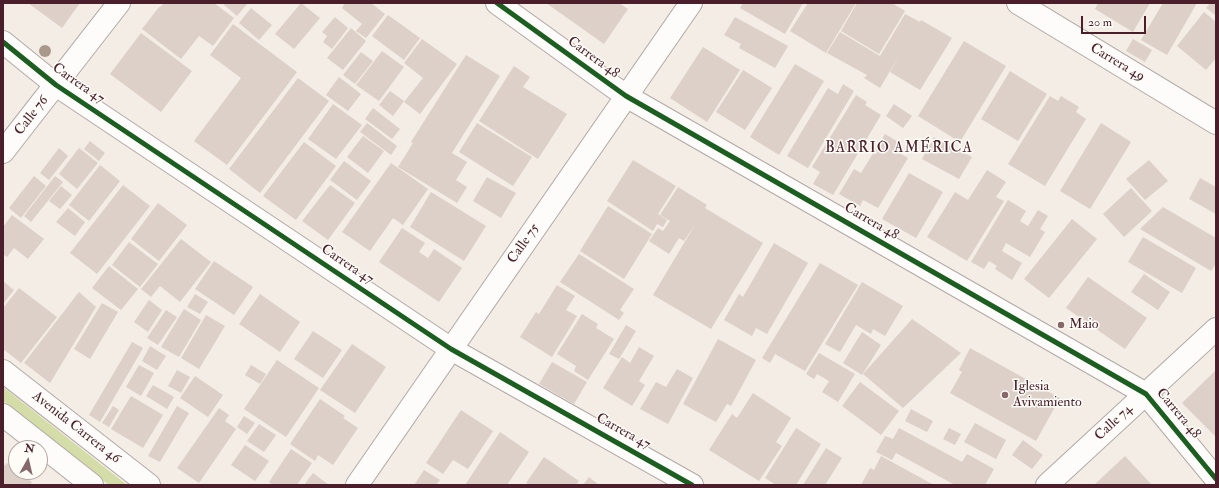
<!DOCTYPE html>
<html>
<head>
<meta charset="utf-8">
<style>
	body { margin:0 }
	#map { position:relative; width:1219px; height:488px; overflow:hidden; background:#f3ede5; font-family:"IM FELL Double Pica",serif }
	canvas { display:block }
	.frame { position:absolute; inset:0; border:4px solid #4a1f2b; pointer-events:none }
	.north { position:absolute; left:8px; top:440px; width:40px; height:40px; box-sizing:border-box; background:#fdfcf7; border:1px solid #b5a4a5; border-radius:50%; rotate:8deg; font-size:11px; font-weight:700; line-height:16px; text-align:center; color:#4a1f2b }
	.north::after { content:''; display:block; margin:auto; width:14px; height:18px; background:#85676c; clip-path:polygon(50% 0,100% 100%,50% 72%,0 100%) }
	.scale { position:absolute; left:1081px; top:16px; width:65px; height:18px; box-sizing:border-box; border:2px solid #4a1f2b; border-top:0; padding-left:5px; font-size:12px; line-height:14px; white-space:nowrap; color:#4a1f2b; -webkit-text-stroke:3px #fdfcf7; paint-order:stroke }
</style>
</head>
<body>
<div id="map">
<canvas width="1219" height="488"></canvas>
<div class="frame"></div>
<div class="north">N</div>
<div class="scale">20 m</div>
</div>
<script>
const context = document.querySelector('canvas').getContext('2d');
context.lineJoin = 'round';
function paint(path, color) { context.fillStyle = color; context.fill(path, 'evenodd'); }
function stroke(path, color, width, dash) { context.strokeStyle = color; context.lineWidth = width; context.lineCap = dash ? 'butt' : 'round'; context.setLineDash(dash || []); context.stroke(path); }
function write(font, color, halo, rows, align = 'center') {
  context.font = font + ' "IM FELL Double Pica",serif'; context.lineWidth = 3; context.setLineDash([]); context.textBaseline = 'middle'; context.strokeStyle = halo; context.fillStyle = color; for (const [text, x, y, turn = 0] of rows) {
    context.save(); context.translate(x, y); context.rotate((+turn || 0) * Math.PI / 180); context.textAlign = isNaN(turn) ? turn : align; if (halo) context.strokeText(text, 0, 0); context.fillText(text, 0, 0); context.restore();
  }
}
paint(new Path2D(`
	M3,387L127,485H109L3,401Z`), '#d4dda7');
paint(new Path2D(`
	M28,3H80L62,28Z
	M164,3H214L234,18L213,46L199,36L181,59L142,29L159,7H160Z
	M222,3H248L237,16Z
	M301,3L320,18L294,49L275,34Z
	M345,3H371L385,14L366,38L356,31L362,24L342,8Z
	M546,3H619L628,9L604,44Z
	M743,3H803L785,34L740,8Z
	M808,3H856L826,53L790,31Z
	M857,3H892L905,11L879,54L841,31Z
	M1098,3H1150L1133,32L1095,9Z
	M1163,3H1197L1167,55L1141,40Z
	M1210,3H1216L1215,15L1206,8Z
	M251,8L272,25L259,40L239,23Z
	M1204,12L1216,22V58L1206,70L1177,46Z
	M905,14L920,22L921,20L952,38L920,90L890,72L900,54L880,88L864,78L867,75L827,53L840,32L880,56Z
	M388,15L420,38L404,60L372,36Z
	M335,17L348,28L332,49L323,42L327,36L322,32Z
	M735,17L788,46L775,68L739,48L741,44L724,35Z
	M233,24L297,72L227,165L194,141L241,78L210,55Z
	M351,28L366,41L343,70L327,58Z
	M141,33L192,71L161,112L110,74Z
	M422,39L457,64L420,114L404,102L423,78L404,63Z
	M1133,39L1152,50L1145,62L1126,51Z
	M964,41L1006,66L960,142L918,116Z
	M703,47L740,70L707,122L670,98Z
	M382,51L404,67L379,101L356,85Z
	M361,52L373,61L355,84L343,75Z
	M466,55L500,76L452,153L467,162L456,180L467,187L457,203L398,167L413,143L411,142Z
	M795,64L824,81L779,155L750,137Z
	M514,66L530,77L523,87L567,114L538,159L479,121Z
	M743,70L772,88L745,130L716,112Z
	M1010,71L1047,94L1018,141L981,119Z
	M339,77L361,94L348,111L326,95Z
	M298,78L329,101L260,193L229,169Z
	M843,84L854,91L808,168L787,156L828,88L838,94Z
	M390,91L404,101L393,116L379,105Z
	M856,95L867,102L865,105L881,115L833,195L813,184L820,172L812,167Z
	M1050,96L1058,101L1061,96L1079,107L1076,112L1086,119L1045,186L1008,164Z
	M333,104L362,125L336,159L308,139Z
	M894,104L912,116L903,128L886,116Z
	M373,108L400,129L392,139L365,119Z
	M367,123L397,146L391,155L360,132Z
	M477,123L532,157L513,186L459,152Z
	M1101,123L1131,142L1090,209L1060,191Z
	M885,134L900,143L896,151L908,158L878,208L863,200L860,206L839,194L854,169L861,173Z
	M363,136L384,151L368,173L347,157Z
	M934,137L972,157L959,179L922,159Z
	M90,141L105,153L99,161L84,149Z
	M304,142L336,166L296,220L263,196Z
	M59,148L68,156L49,180L40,173Z
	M79,148L98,163L77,189L59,174Z
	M633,160L676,186L658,214L667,220L663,227L657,224L653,231L607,201Z
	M1149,160L1168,181L1145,200L1126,179Z
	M344,161L371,181L357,200L330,180Z
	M391,163L428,189L403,225L393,218L370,251L342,232Z
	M100,165L120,181L89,221L69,205Z
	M987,170L1006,182L996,197L1004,201L967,261L927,237L955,192L968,200Z
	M909,173L943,192L916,238L882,219Z
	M34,176L46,186L21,218L9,208Z
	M55,176L63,182L31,222L24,216Z
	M487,177L516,193L501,218L473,201Z
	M1200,178L1216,187V214L1189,199Z
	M123,185L150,206L97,274L70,253Z
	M330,185L355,203L328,240L302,221Z
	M61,186L72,195L60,209L49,201Z
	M678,187L707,205L705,208L763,243L711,329L653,295L696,223L684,241L679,238L669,254L649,241L658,228L663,231L670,221L660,215Z
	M1131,188L1152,211L1124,237L1103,214Z
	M431,192L486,226L464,261L410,227Z
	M1008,200L1026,211L1020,221L1028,226L1038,210L1048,216L1040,229L1045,232L1030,257L1006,243L1002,251L1022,263L1012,280L995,269L997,266L989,261L984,269L971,262Z
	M158,203L187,225L159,261L131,239Z
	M608,206L652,234L624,279L580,251Z
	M1163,207L1216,238V264L1211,271L1140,229Z
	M68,208L85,222L75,236L56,222Z
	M12,215L44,239L28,259L14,248L7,257L3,254V227Z
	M1072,219L1097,239L1049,298L1024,279Z
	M402,228L425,243L419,252L428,258L434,249L462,268L439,302L379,262Z
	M1143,237L1196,268L1182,293L1128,262Z
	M181,239L211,262L180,302L160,286L151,297L141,289Z
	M129,242L158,264L140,287L112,265Z
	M774,243L808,263L767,334L756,328L752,336L724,320L739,294L743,297Z
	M579,254L634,289L620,310L624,313L619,320L560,282Z
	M214,261L253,287L234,315L195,289Z
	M820,263L858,285L805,371L775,354L770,363L762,358Z
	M109,266L138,289L121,310L92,288Z
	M1144,274L1170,292L1158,310L1131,292Z
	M1088,277L1147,318L1125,349L1066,308Z
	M3,281L14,290L3,304Z
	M862,282L903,306L885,336L873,329L871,334L856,325L840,352L825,344Z
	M557,285L575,296L566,310L577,316L552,357L520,337L536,312L539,314Z
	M19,288L57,317L21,363L3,349V308Z
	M79,292L96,307L50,383L24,363Z
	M195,294L208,302L200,314L187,307Z
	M260,294L300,322L280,352L239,324Z
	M149,300L162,310L148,332L134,322Z
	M102,303L118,312L90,359L74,349Z
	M184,309L201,320L179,357L161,347Z
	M166,310L177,317L158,345L147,338Z
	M582,314L598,324L596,328L614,339L588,380L574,371L576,366L557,354Z
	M206,315L225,326L199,369L181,358Z
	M912,319L961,353L903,408L863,374Z
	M626,325L636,331L619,359L609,354Z
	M313,331L342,350L323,378L294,359Z
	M862,332L881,345L862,375L843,363Z
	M718,339L756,360L731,406L727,404L716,422L683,404Z
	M132,342L143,348L100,422L89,415Z
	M352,344L386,367L355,413L320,390Z
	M150,346L166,356L157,370L142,361Z
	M639,347L654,356L639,381L645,385L632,406L603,388L622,357L630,363Z
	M970,348L1060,398L1036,441L950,393L962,372L959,370Z
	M819,353L855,374L838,402L822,392L829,381L817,374L814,379L806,374Z
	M277,360L319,388L286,437L244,409Z
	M552,362L587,382L574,404L539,384Z
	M139,365L154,373L141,396L126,387Z
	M251,365L266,374L260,384L245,375Z
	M677,369L693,378L668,424L640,409L656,382L666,387Z
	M177,370L190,377L181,393L168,386Z
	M1216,370V437L1182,403Z
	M195,376L223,395L208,417L180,398Z
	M860,382L899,411L881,435L842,406Z
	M153,385L174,397L167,409L146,396Z
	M753,393L791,418L776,442L782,446L759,481L709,450L732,414L737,418Z
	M131,396L163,415L143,448L111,429Z
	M320,399L345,416L343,418L358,428L333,465L318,455L315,461L290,444Z
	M113,406L119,410L109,427L102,423Z
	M177,406L189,413L160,462L148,456Z
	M219,408L229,415L225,421L236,429L199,483L177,468Z
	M911,409L933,421L927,432L905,421Z
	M461,410L493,431L468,469L453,460L443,474L426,463Z
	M244,416L255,423L247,434L237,427Z
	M975,423L1006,440L996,459L964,442Z
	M259,424L276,435L264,452L247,441Z
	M796,428L821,444L796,485H776L765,478Z
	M899,428L962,462L967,454L994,469L985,485H955L896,453L892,460L876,452L885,436L893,439Z
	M949,428L961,434L955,445L943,439Z
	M500,432L529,452L507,485H465Z
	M1023,440L1043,455L1032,469L1012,455Z
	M245,445L269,461L255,481L231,465Z
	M826,448L842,458L825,485H803Z
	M291,449L312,463L297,485H273L269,482Z
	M881,456L934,485H861L870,468L874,470Z
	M1125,456L1152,485H1094Z
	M544,457L579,481L576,485H529L526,483Z
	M7,463L16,470V472H19L32,482L30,485H3V467Z
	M424,470L440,480L436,485H414Z
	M313,473L329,485H304Z
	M589,477L599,485H583Z`), '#ddd0c8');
const street = new Path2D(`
	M497,3L626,96L1146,394L1216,479
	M1018,3L1216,123
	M3,42L56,85L451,349L692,485
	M1047,485L1216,329`);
const secondary = new Path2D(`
	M3,152L119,3
	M357,485L691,3`);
const primary = new Path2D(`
	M3,371L149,485
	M3,415L92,485`);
stroke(street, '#b2a9a6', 24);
stroke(secondary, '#b2a9a6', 24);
stroke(primary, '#b2a9a6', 24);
stroke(street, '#fdfcfb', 22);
stroke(secondary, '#fdfcfb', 22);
stroke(primary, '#fdfcfb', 22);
stroke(new Path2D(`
	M497,3L626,96L1146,394L1216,479
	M3,42L56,85L451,349L692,485`), '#1b5e20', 5);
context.fillStyle = '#a9998b';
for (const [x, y] of [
	[45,51]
]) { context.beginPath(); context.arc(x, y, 6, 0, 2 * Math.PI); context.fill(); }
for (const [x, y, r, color] of [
	[1061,325,4,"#85676c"],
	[1005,395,4,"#85676c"]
]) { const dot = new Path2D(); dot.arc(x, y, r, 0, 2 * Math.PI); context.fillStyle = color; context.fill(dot); stroke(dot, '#fdfcf7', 1.5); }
write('14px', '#4a1f2b', '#fdfcf7', [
	["Carrera 48",593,58,36],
	["Carrera 49",1117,63,31],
	["Carrera 47",78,84,35],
	["Calle 76",32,116,-52],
	["Carrera 48",871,222,30],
	["Calle 75",524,244,-55],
	["Carrera 47",347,265,34],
	["Carrera 48",1178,414,50],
	["Calle 74",1114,423,-43],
	["Avenida Carrera 46",76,428,38],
	["Carrera 47",623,432,29]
]);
write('14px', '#4a1f2b', '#fdfcf7', [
	["Maio",1069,325],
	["Iglesia",1013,387],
	["Avivamiento",1013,403]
], 'left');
context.letterSpacing = '1px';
write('15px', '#4a1f2b', '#fdfcf7', [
	["BARRIO AMÉRICA",899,149]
]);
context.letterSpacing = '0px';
</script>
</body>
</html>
